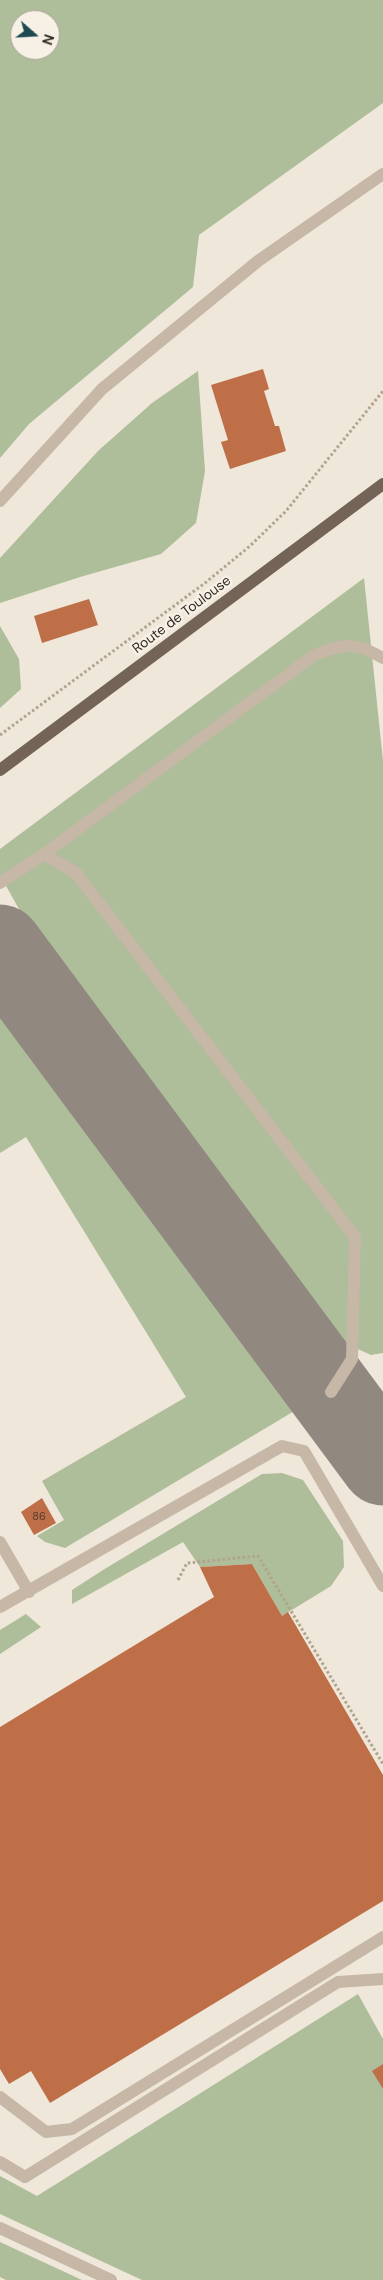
<!DOCTYPE html>
<html>
<head>
<meta charset="utf-8">
<style>
	body { margin:0 }
	#map { position:relative; width:383px; height:2280px; overflow:hidden; background:#efe7d9; font-family:"DM Sans",sans-serif }
	canvas { display:block }
	.north { position:absolute; left:10px; top:10px; width:50px; height:50px; box-sizing:border-box; background:#f7f0e5; border:1px solid #a9a199; border-radius:50%; rotate:109deg; font-size:14px; font-weight:700; line-height:20px; text-align:center; color:#332b26 }
	.north::after { content:''; display:block; margin:auto; width:18px; height:22px; background:#1f4951; clip-path:polygon(50% 0,100% 100%,50% 72%,0 100%) }
</style>
</head>
<body>
<div id="map">
<canvas width="383" height="2280"></canvas>
<div class="north">N</div>
</div>
<script>
const context = document.querySelector('canvas').getContext('2d');
context.lineJoin = 'round';
function paint(path, color) { context.fillStyle = color; context.fill(path, 'evenodd'); }
function stroke(path, color, width, dash) { context.strokeStyle = color; context.lineWidth = width; context.lineCap = dash ? 'butt' : 'round'; context.setLineDash(dash || []); context.stroke(path); }
function write(font, color, halo, rows, align = 'center') {
  context.font = font + ' "DM Sans",sans-serif'; context.lineWidth = 5; context.setLineDash([]); context.textBaseline = 'middle'; context.strokeStyle = halo; context.fillStyle = color; for (const [text, x, y, turn = 0] of rows) {
    context.save(); context.translate(x, y); context.rotate((+turn || 0) * Math.PI / 180); context.textAlign = isNaN(turn) ? turn : align; if (halo) context.strokeText(text, 0, 0); context.fillText(text, 0, 0); context.restore();
  }
}
paint(new Path2D(`
	M0,0H383V103L199,235L193,287L29,424L0,458ZM20,20H50V50H20Z
	M198,371L205,471L196,523L161,554L80,577L0,603V558L98,451L152,403Z
	M364,578L383,761V1353L371,1355L338,1340L39,945L0,875V849Z
	M0,626L19,659L21,689L0,708Z
	M0,996L301,1407L65,1548L45,1542L37,1536L64,1520L42,1481L186,1397L26,1137L0,1153Z
	M282,1473L303,1480L343,1541L344,1567L331,1586L282,1616L252,1564L200,1567L183,1542L72,1604V1590L103,1570L262,1474Z
	M26,1614L41,1627L0,1654V1630Z
	M358,1994L383,2039V2280H142L0,2214V2176L37,2196Z
	M0,2242L82,2280H6L0,2277Z`), '#aebd9a');
stroke(new Path2D(`
	M0,947L383,1463`), '#918980', 85);
paint(new Path2D(`
	M263,369L269,389L264,391L275,426H279L286,451L230,469L221,442L228,440L211,385Z
	M89,599L98,625L42,643L34,616Z
	M42,1498L56,1523L34,1535L21,1512Z
	M252,1564L282,1616L288,1612L383,1775V1901L50,2103L31,2071L9,2084L0,2069V1727L214,1597L200,1567Z
	M383,2064V2089L372,2071Z`), '#be6f48');
stroke(new Path2D(`
	M0,735L205,583L250,546L286,511L383,391
	M178,1580L187,1563L258,1556L383,1764`), '#b2a290', 3, [2.5, 2.5]);
stroke(new Path2D(`
	M0,501L102,389L258,261L383,174
	M44,854L313,656C344,643 353,641 383,658
	M0,883L44,854L76,873L355,1237L352,1359L331,1392
	M0,1542L29,1592
	M0,1607L282,1446L304,1451L383,1586
	M0,2097L46,2132L72,2129L383,1937
	M0,2162L25,2177L338,1982L383,1979
	M0,2228L111,2280`), '#c6b7a6', 12);
stroke(new Path2D(`
	M0,770L383,484`), '#746458', 12);
write('11px', '#563c2e', null, [
	["86",39,1517]
]);
write('14px', '#332b26', '#f7f0e5', [
	["Route de Toulouse",182,615,-37]
]);
</script>
</body>
</html>
